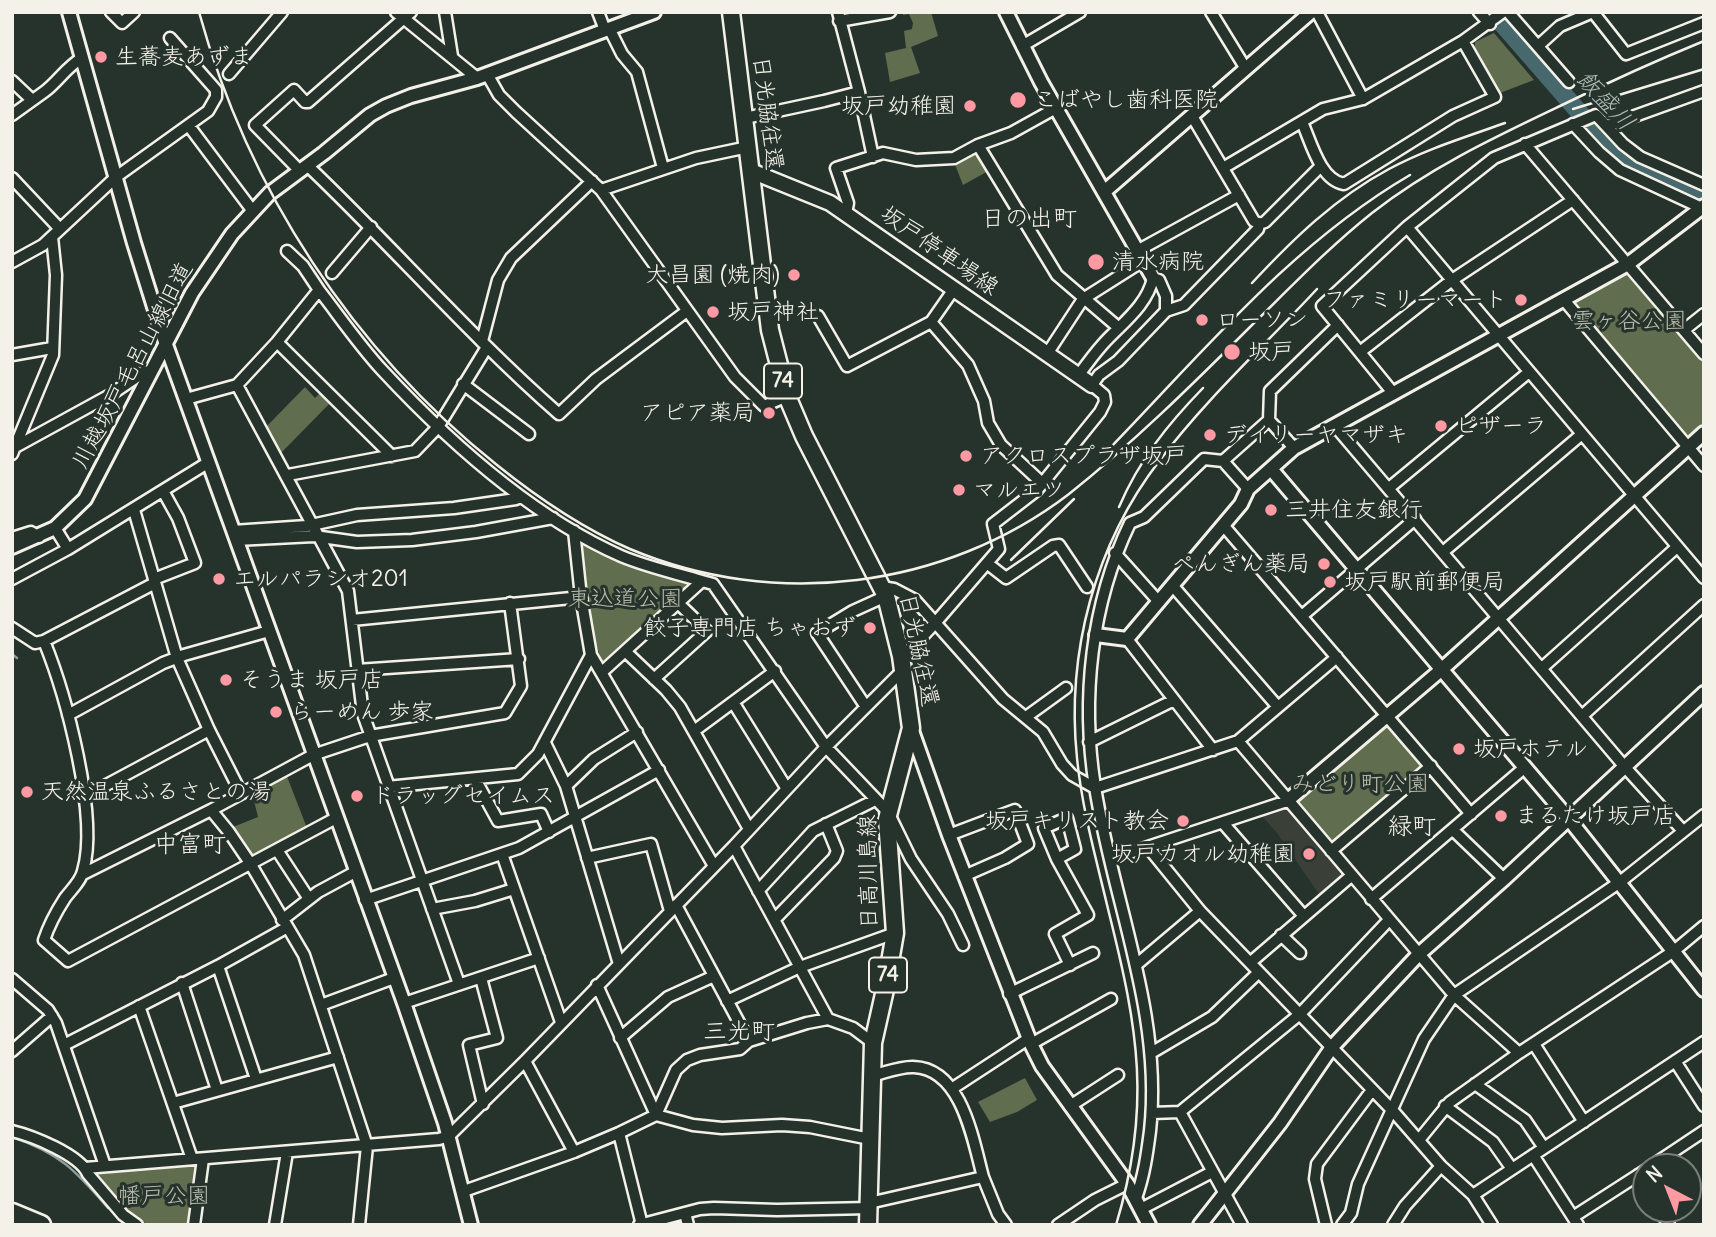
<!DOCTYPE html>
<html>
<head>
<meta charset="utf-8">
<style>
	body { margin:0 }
	#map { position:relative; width:1716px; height:1237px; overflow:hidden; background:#26332d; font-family:Delius,sans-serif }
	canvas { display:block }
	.frame { position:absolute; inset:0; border:14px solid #f4f1e8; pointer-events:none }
	.north { position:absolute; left:1632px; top:1153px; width:70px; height:70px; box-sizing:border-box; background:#26332d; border:2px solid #787f78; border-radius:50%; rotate:318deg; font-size:19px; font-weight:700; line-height:28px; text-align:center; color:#f4f1e8 }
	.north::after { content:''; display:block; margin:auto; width:24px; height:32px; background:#ff9aa2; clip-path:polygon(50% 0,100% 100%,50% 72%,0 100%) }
</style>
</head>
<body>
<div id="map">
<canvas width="1716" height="1237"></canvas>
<div class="frame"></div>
<div class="north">N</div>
</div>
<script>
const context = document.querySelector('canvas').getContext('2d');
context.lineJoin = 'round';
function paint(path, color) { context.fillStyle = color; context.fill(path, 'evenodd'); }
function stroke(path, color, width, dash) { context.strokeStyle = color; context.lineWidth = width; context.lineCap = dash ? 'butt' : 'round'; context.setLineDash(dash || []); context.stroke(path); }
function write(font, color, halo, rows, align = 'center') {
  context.font = font + ' Delius,"Klee One",sans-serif'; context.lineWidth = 6; context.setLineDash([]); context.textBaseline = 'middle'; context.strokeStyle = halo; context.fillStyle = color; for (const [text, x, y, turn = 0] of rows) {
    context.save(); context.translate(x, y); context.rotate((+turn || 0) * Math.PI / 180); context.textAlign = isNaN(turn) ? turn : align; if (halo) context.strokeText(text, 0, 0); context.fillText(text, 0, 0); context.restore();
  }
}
paint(new Path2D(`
	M1285,807L1344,875L1321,897L1277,833L1261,815Z`), '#3a4038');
paint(new Path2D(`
	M903,12H931L938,36L911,47L920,73L890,82L885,53L906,48L904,31L912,29L913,23L909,14L903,15Z
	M1494,33L1534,80L1500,93L1475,47V42Z
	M975,151L990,170L963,185L954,162Z
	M1626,269L1704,362V422L1686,438L1571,301Z
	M305,387L315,398L321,392L331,402L281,453L267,426Z
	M581,539L695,582L603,665L594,638L579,540Z
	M1387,722L1425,766L1333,846L1294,802Z
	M286,774L307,828L254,857L249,856L233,827L258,817L252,793Z
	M1025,1078L1037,1100L1017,1112L990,1122L978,1102Z
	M195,1166L198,1168L190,1225L145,1223L122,1208L94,1177L96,1173Z`), '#606d4e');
stroke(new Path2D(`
	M12,654L17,658
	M12,1137C60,1153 76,1171 108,1208`), '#8c9f9e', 2.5);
stroke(new Path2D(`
	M1492,12L1592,127L1615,149L1637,164L1704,195`), '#47696d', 18);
const minor = new Path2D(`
	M111,12L122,23L134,12
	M396,12L477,78
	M445,12L452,56
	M598,12L605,30
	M838,12L859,92L873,157
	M1211,12L1246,69
	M1317,12L1363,99
	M1479,12L1490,24
	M1508,12L1569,82
	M1593,12L1626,54L1704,23
	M839,21L890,12
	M609,28L622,54L637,72L663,168
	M1022,46L1080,12
	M1538,46L1560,26L1593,12
	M229,74L282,12
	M487,74L499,95L516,112L601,190L735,377L764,406L787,396
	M12,81L31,99
	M12,115C23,107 33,100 44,92C58,82 66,67 82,58
	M1192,116L1254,221L1259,224
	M745,118L824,101L859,92
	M1302,122C1311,142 1320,180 1344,184L1453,116L1495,97L1463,41L1503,12
	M1573,124L1599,152L1620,170L1704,209
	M189,126L252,210
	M1607,126L1704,91
	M1525,144L1704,354
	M978,145L1057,275L1119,328
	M308,166C393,247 470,336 559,414L596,379L687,311
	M1223,168L1323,109L1363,99L1463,41
	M300,171L255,125L294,90L305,102H308L411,12
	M12,178L60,229
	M601,190L696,158L748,147
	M846,213L848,203L836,168L883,153L916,160L954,158L978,145L1011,133L1056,108
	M1407,227L1704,578
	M287,251L303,266L319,290
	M1137,251L1239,195
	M12,262L43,245L116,177L208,111L216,97V90L170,38
	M332,273L371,227
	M954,289L931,322L968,365L984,401L988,423L1001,445L1042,483
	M1564,300L1704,466
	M1166,311L1184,305L1258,229L1259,224L1265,222L1321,166
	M818,316L847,366L931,322
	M1684,330L1704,314
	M482,341L498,280L511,258L592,181
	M277,342L392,456
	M1360,352L1452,280L1573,200
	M1047,354L1083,299L1143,261
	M12,355L52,348
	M463,384L529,434
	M237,385L348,591L363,714L459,984
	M1394,394L1322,306L1407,227L1494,158L1596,115L1623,144L1640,157L1704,185
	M186,399L237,385L277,342L319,290C340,317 359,345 382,370C448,441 531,516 621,556C647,567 675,573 702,581
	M1335,426L1624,766L1683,831
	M17,446L110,395L144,372L151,371
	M1294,448L1269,420L1270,391L1338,325
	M12,454L53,355L56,275L52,237
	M288,475L415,451L438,427L487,347
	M1389,488L1529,372
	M1248,489L1223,461L1269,420
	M134,510L177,658L209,730L241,793
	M1223,525L1471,814
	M55,528L68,549
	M233,531L307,526L357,515L454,508L516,499L520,496
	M574,531L581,597L591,655L714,866
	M12,538L31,532L39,537
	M236,540L314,536L357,542L412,540L476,532L553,518
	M1443,552L1582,434
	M1115,553L1159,602
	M988,564L1006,578L1053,546L1059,545L1087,587
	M12,579L68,549L209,462
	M154,579L195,563L178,518L163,491
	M1172,585L1278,707
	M881,587L894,589L915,600L1003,699L1043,732L1062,764L1072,775L1095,788L1238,741L1337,657
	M1303,615L1415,519
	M352,620L581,597
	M12,628L35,643L44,641L155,583
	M1127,639L1213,750
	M44,641C66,695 99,817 83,871C81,881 71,890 65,898C56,912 49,925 44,940L68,961L336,818
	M625,651L666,690L680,707L749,829
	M901,656L909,651L936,622L999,549L993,524L1037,490L1100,412L1105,402L1104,395L1092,385L1099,375L1118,361L1166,311V296L1159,280L1153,278C1147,306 1121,324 1103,344C1094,354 1086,365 1078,376
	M1542,668L1677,547
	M357,670L519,659
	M602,672L702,581L713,584L826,747L888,812L911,859L948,914L963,945
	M654,679L707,631L678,603
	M733,702L787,789
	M866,707L817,633L853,611L886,596
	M68,715L163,663L184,655L269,631
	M1582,716L1704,605
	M1026,717L1066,688
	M694,731L775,671
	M1238,741L1454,995L1519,1053
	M1089,742L1174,700
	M545,743L566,786L619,964
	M475,779L498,821L541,814L549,832
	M566,786L594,759L637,732
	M387,787L518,774L538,754L591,655
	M84,797L209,730
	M211,810L229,832L250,863L304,955L367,1146L359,1225
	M1223,823L1303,915
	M1453,830L1504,879
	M949,835L1015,810L1028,844L1005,858L964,876
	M734,846L828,1019
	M1148,847L1200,911L1393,1111L1441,1166L1473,1195L1492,1225
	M277,850L309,899
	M1331,851L1431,766
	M502,854L561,1022
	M587,858L651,844L670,911
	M1057,859L1075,849L1067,818L1044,828L1057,859L1088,915L1055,934L1070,965
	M1111,859L1287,801
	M83,874L211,810L313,755L370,736L505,713L521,686L510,603
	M758,891L813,831L875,800
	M1371,899L1524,768
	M365,900L519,848L659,770
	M676,905L749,1041
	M432,909L475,901L514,889
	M775,919L834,858L837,851L826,824
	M282,920L318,892L355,872
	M1281,935L1300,953
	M1251,962L1351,876
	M1136,965L1200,911
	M218,966L256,1079
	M481,978L497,1038L469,1045L483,1104
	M12,979L48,1010L56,1023L105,1166
	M182,983L217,1090
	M597,985L656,1115L693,1125L722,1128L782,1125L810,1127L870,1139
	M1009,994L1093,953
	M727,1001L800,967L895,933
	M404,1003L539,958
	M321,1005L394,978
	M139,1006L192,1159
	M620,1038L668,997L714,976
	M1031,1044L1111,999
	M1534,1044L1584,1122
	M64,1045L218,966L286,928
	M12,1051L52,1016
	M1151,1053L1212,1017L1259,972
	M525,1061L574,1152
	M1675,1061L1704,1106
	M871,1076C884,1073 901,1066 914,1067C962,1069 973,1140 983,1177
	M1475,1084L1525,1120L1544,1148
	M953,1088L1028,1039
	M173,1103L338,1057
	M1070,1106L1118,1075
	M1445,1106L1493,1142L1512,1169
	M1180,1112L1242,1225
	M1152,1113L1180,1112L1300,1014L1389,920
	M12,1131C33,1136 80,1155 88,1174L123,1215L137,1225
	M619,1133L642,1225
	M1419,1140L1450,1102L1519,1053L1674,951L1704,926
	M1533,1155L1578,1225
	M1650,1167L1704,1131
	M85,1168L439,1139L449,1136L525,1061L734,846L826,747L902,671
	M1638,1175L1646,1188
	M464,1191L574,1152L619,1133L656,1115L676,1070L687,1060L700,1055L740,1049L749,1041L807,1023L828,1019L853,1028L873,1043
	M1473,1195L1704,1042
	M1136,1198C1144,1176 1147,1154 1150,1131C1163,1013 1113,902 1095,787C1081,699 1091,604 1130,523L1144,517L1204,459L1223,461
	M869,1203L983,1177L998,1214L1006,1225
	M1141,1209L1212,1172
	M1659,1209L1669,1225
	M685,1213L688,1225
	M1573,1217L1646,1170
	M194,1225L203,1159
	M275,1225L287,1152
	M639,1225L700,1209L714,1208L777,1210L869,1208
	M1058,1225L1095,1200L1127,1184
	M1326,1225L1315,1179L1317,1164L1372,1090
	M1342,1225L1351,1213L1358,1184L1424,1039L1454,995L1620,882L1704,815
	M1393,1225L1405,1206L1441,1166`);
const tertiary = new Path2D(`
	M69,12L134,243L165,342L404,1003L445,1123L471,1225
	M1006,12L1041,82L1153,278
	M1104,192L1311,12
	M1271,469L1568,818L1704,990
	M12,547L55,528L85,499L192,293L232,234L270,193L324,153L370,115L386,106L411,96L477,78L654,12
	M1096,635L1127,639L1241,504L1248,489L1294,448L1628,264L1704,206
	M911,728L949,835L1031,1044L1042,1066L1128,1185L1149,1225
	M1287,801L1441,670L1704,433
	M1200,1225L1280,1123L1332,1047L1419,954L1504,879L1704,693`);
const secondary = new Path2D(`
	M751,171L830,203L1092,385`);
const primary = new Path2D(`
	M731,12L770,330L787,396L804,436L886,596L901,656L911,728L887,819L895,933L886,985L873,1043L868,1225`);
const motorway = new Path2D(`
	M12,1213L41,1225`);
stroke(minor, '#f4f1e8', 15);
stroke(tertiary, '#f4f1e8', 18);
stroke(secondary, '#f4f1e8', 19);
stroke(primary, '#f4f1e8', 21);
stroke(motorway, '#f4f1e8', 23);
stroke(minor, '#26332d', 10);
stroke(tertiary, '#26332d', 12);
stroke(secondary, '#26332d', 14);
stroke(primary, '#26332d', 16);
stroke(motorway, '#26332d', 18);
stroke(new Path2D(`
	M199,12C248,190 353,350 497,465C538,498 582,528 630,549C774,610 945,589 1069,494C1133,443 1192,385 1250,327C1290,288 1328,248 1372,213C1429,168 1495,137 1560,106C1607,83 1655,61 1704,41
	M1573,109L1704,69
	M1252,283C1293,239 1335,198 1389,169C1426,149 1466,137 1505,123
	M1111,447C1205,350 1292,244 1410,175
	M1119,507C1139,460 1168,424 1203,388
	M1011,560L1074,499
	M1116,1225C1152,1107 1138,1029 1109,913C1097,862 1082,810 1077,758C1066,653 1095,544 1160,460C1206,399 1265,345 1317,289`), '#f4f1e8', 2.5);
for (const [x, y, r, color] of [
	[101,57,7,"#ff9aa2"],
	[1018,100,9,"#ff9aa2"],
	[970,106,7,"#ff9aa2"],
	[1096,262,9,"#ff9aa2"],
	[794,275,7,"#ff9aa2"],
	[1521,300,7,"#ff9aa2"],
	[713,312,7,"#ff9aa2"],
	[1202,320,7,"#ff9aa2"],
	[1232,352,9,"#ff9aa2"],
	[769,413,7,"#ff9aa2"],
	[1441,426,7,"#ff9aa2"],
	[1210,435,7,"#ff9aa2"],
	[966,456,7,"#ff9aa2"],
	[959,490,7,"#ff9aa2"],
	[1271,510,7,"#ff9aa2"],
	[1324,564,7,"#ff9aa2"],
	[219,579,7,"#ff9aa2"],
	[1330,582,7,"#ff9aa2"],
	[870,628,7,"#ff9aa2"],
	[226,680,7,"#ff9aa2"],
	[276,712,7,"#ff9aa2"],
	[1459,749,7,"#ff9aa2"],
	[27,792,7,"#ff9aa2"],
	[357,796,7,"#ff9aa2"],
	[1501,816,7,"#ff9aa2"],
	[1183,821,7,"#ff9aa2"],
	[1309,854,7,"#ff9aa2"]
]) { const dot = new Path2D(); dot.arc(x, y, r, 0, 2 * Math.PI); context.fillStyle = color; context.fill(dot); stroke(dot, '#26332d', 2.5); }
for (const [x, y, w] of [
	[783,381,38],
	[888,975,38]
]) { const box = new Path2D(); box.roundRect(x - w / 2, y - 17.5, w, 35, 5); context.fillStyle = '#26332d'; context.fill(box); stroke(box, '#f4f1e8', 2); }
write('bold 21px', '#f4f1e8', null, [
	["74",783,381],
	["74",888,975]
]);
write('23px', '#f4f1e8', '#26332d', [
	["生蕎麦あずま",115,57],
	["こばやし歯科医院",1034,100],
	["坂戸幼稚園",956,106,"right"],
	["清水病院",1112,262],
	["大昌園 (焼肉)",780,275,"right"],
	["ファミリーマート",1507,300,"right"],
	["坂戸神社",727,312],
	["ローソン",1216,320],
	["坂戸",1248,352],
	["アピア薬局",755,413,"right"],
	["ピザーラ",1455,426],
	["デイリーヤマザキ",1224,435],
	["アクロスプラザ坂戸",980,456],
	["マルエツ",973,490],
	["三井住友銀行",1285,510],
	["ぺんぎん薬局",1310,564,"right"],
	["エルパラシオ201",233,579],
	["坂戸駅前郵便局",1344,582],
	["餃子専門店 ちゃおず",856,628,"right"],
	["そうま 坂戸店",240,680],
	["らーめん 歩家",290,712],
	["坂戸ホテル",1473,749],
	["天然温泉ふるさとの湯",41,792],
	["ドラッグセイムス",371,796],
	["まるたけ坂戸店",1515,816],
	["坂戸キリスト教会",1169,821,"right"],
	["坂戸カオル幼稚園",1295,854,"right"]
], 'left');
write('23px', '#f4f1e8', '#26332d', [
	["日光脇往還",767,113,83],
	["坂戸停車場線",939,251,35],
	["川越坂戸毛呂山線旧道",133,366,-62],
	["日光脇往還",918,650,78],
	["日高川島線",869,872,-91]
]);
write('23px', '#b9bcaa', '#26332d', [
	["雲ヶ谷公園",1629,321],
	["東込道公園",625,599],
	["みどり町公園",1360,784],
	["幡戸公園",164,1196]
]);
write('italic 24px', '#afbbb7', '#26332d', [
	["飯盛川",1605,101,47]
]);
write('24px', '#f4f1e8', '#26332d', [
	["日の出町",1029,219],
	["緑町",1412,827],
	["中富町",190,845],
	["三光町",739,1032]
]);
</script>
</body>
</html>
